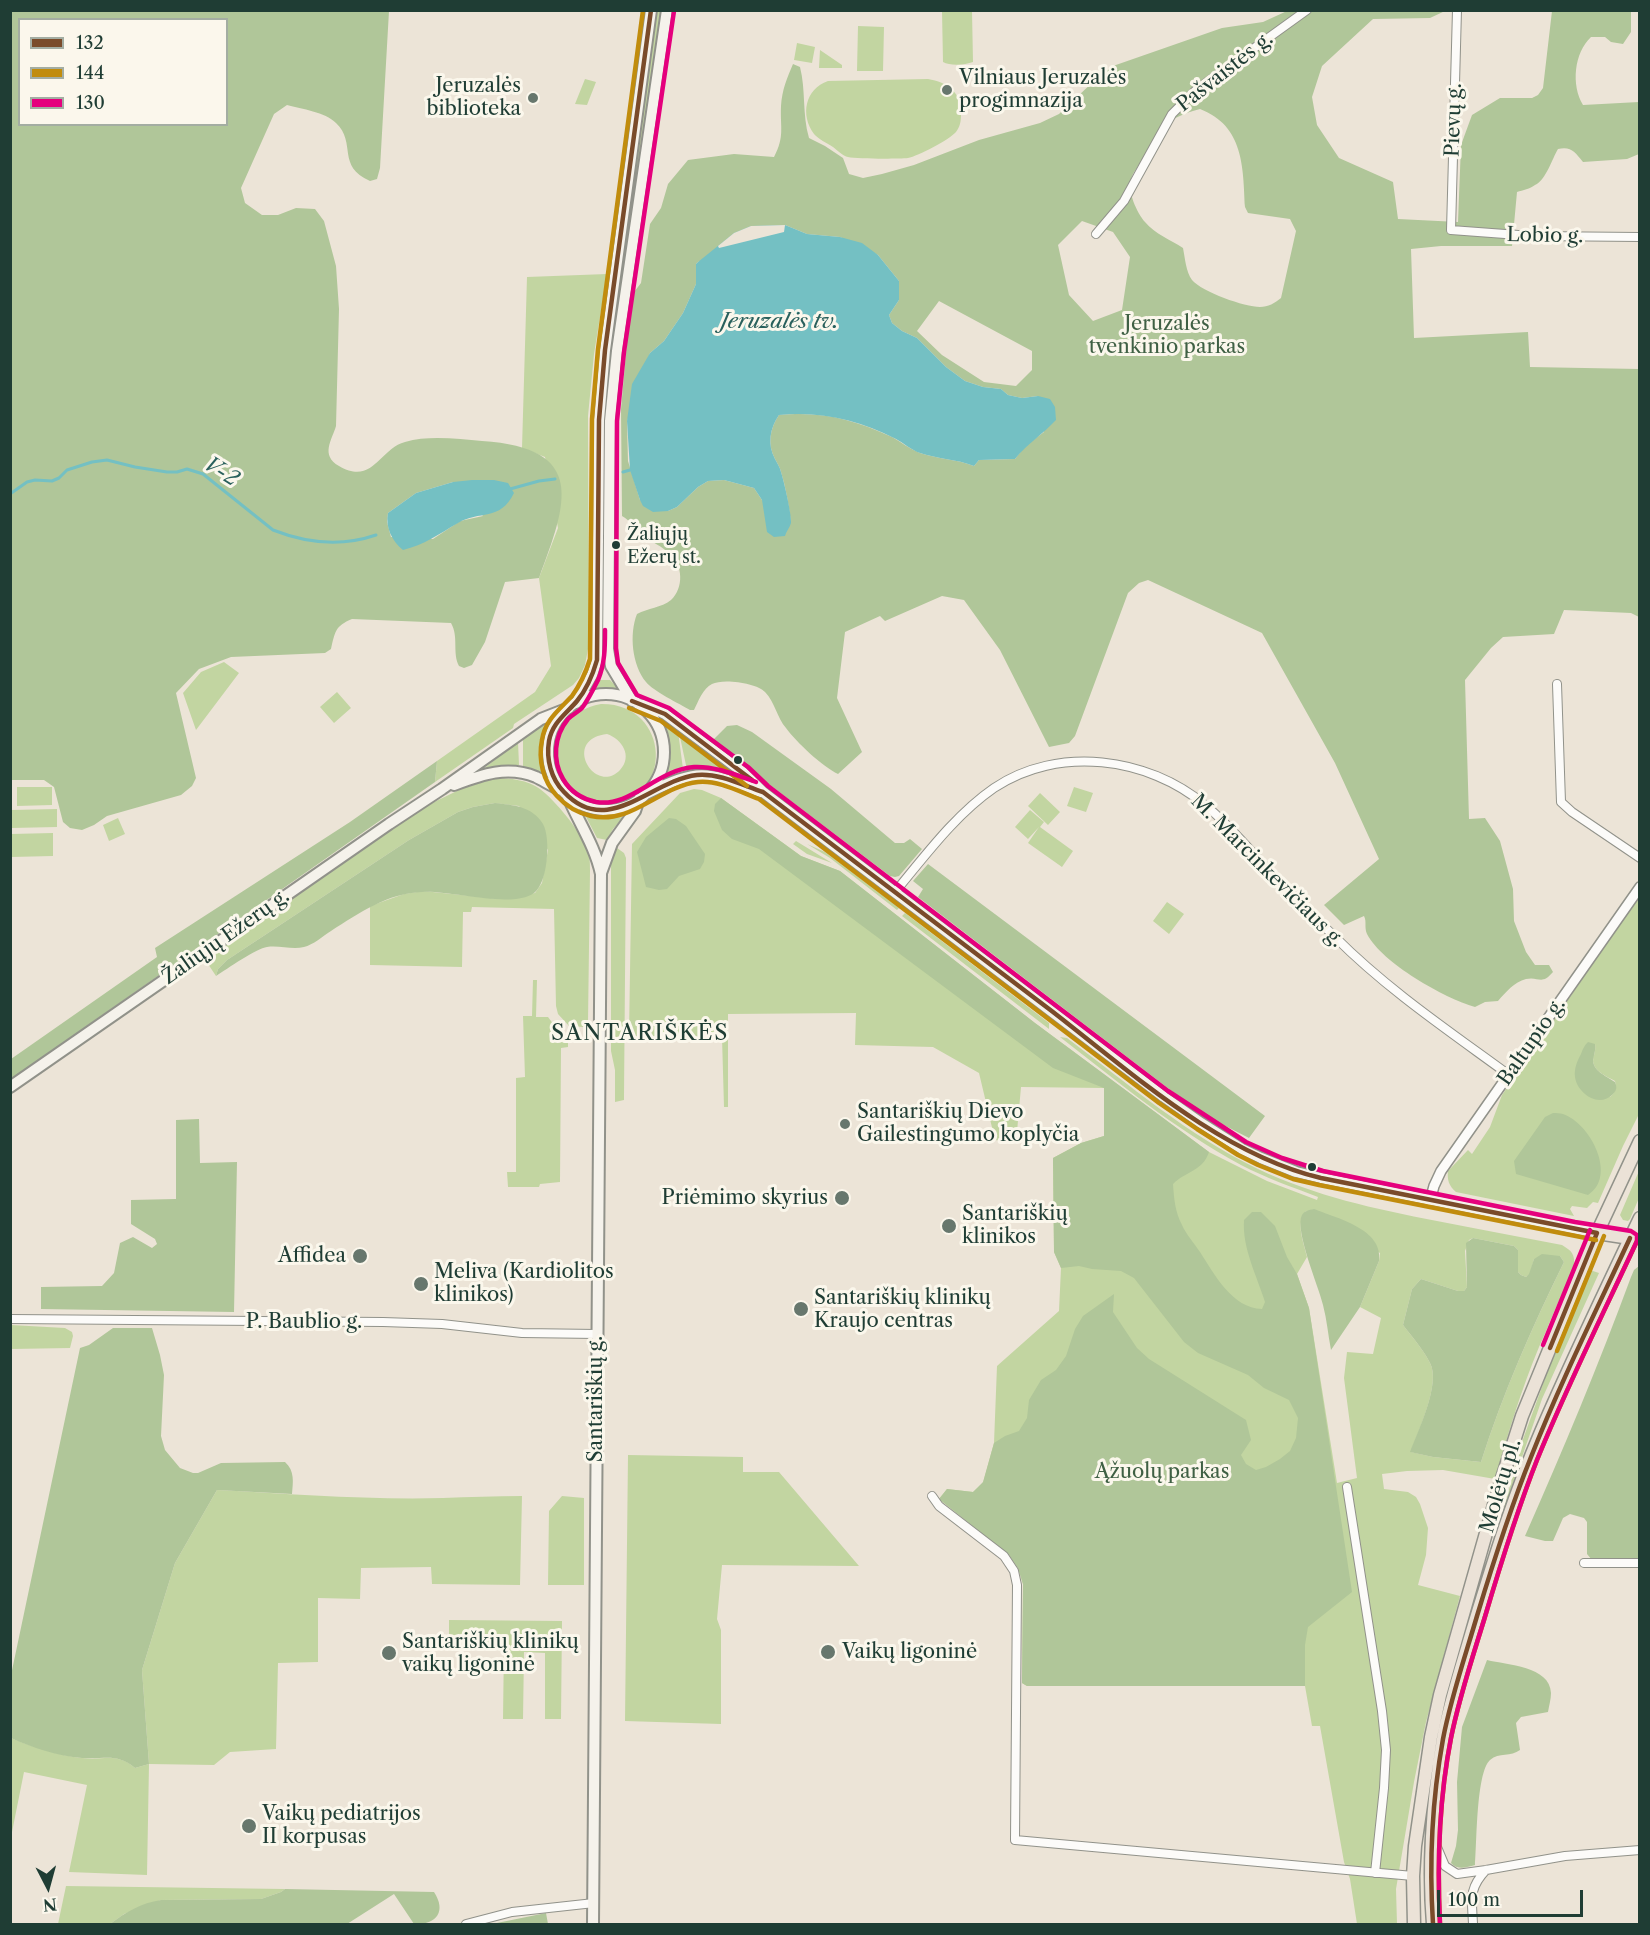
<!DOCTYPE html>
<html>
<head>
<meta charset="utf-8">
<style>
	body { margin:0 }
	#map { position:relative; width:1650px; height:1935px; overflow:hidden; background:#ece4d7; font-family:"Libre Caslon Text",serif }
	canvas { display:block }
	.frame { position:absolute; inset:0; border:12px solid #1f3d34; pointer-events:none }
	.legend { position:absolute; left:18px; top:18px; width:210px; height:108px; box-sizing:border-box; background:#fbf7ec; border:2px solid #a3ada2; margin:0; padding:8px 10px; list-style:none; font-size:18px; color:#1f3d34 }
	.legend li { display:flex; align-items:center; gap:12px; height:30px }
	.legend b { width:30px; border:2px solid #a3ada2 }
	.north { position:absolute; left:18px; top:1857px; width:60px; height:60px; -webkit-text-stroke:4px #fbf7ec; paint-order:stroke; rotate:174deg; font-size:16px; font-weight:700; line-height:24px; text-align:center; color:#1f3d34 }
	.north::after { content:''; display:block; margin:auto; width:21px; height:27px; background:#1f3d34; clip-path:polygon(50% 0,100% 100%,50% 72%,0 100%) }
	.scale { position:absolute; left:1437px; top:1890px; width:146px; height:27px; box-sizing:border-box; border:3px solid #1f3d34; border-top:0; padding-left:8px; font-size:18px; line-height:21px; white-space:nowrap; color:#1f3d34; -webkit-text-stroke:4px #fbf7ec; paint-order:stroke }
</style>
</head>
<body>
<div id="map">
<canvas width="1650" height="1935"></canvas>
<div class="frame"></div>
<ul class="legend">
<li><b style="height:8px;background:#7a4b2a"></b>132</li>
<li><b style="height:8px;background:#c18c0d"></b>144</li>
<li><b style="height:8px;background:#e5007d"></b>130</li>
</ul>
<div class="north">N</div>
<div class="scale">100 m</div>
</div>
<script>
const context = document.querySelector('canvas').getContext('2d');
context.lineJoin = 'round';
function paint(path, color) { context.fillStyle = color; context.fill(path, 'evenodd'); }
function stroke(path, color, width, dash) { context.strokeStyle = color; context.lineWidth = width; context.lineCap = dash ? 'butt' : 'round'; context.setLineDash(dash || []); context.stroke(path); }
function write(font, color, halo, rows, align = 'center') {
  context.font = font + ' "Libre Caslon Text",serif'; context.lineWidth = 6; context.setLineDash([]); context.textBaseline = 'middle'; context.strokeStyle = halo; context.fillStyle = color; for (const [text, x, y, turn = 0] of rows) {
    context.save(); context.translate(x, y); context.rotate((+turn || 0) * Math.PI / 180); context.textAlign = isNaN(turn) ? turn : align; if (halo) context.strokeText(text, 0, 0); context.fillText(text, 0, 0); context.restore();
  }
}
paint(new Path2D(`
	M657,11H662L627,245L625,244Z
	M942,11H972L973,62C965,65 950,66 943,62Z
	M858,26L884,27L883,71H857Z
	M797,43L815,47L812,63L794,60Z
	M820,50L842,65V68H819Z
	M585,79L596,82L587,105L575,104Z
	M928,79C947,82 963,93 961,115C961,121 960,127 956,132C949,140 918,156 908,158C898,159 857,159 848,157C843,156 837,150 833,147C827,143 818,139 814,134C800,115 805,89 828,81Z
	M607,274L594,354L588,416L589,644L585,665L579,678L573,685L514,724L513,728L435,782L437,761L535,692L551,666L539,578L558,528L545,457L522,448L527,277Z
	M224,662L239,673L196,730L183,693L201,672Z
	M599,680H610L621,691L606,690L592,692Z
	M337,692L351,708L334,723L320,707Z
	M601,704C671,703 675,801 608,805C545,808 535,716 601,704ZM607,734C622,739 633,756 620,770C595,796 561,739 607,734Z
	M659,718L678,731L683,769L667,777L669,746L664,728Z
	M548,721L550,722L541,747L544,775L523,766V738Z
	M681,733L733,774L707,768L687,770L680,737Z
	M518,742L519,765H502L483,769Z
	M495,778C510,778 528,780 540,789C554,799 581,832 587,848C590,855 590,863 590,871L588,1022L587,1026L583,1027L569,1026L558,1014L556,1006L554,909L472,907L471,912H463L462,967L370,965V906L404,894L423,891L500,899L535,893L542,883L548,850L519,806L495,803L473,807L458,812L409,840L227,960L218,969L216,976L204,958L428,805L461,789Z
	M17,787H52V805L17,806Z
	M1074,787L1093,793L1086,812L1067,806Z
	M694,789L702,790L721,798L801,856L840,871L1035,1023L1209,1152L1267,1181L1317,1200L1318,1197C1292,1187 1266,1178 1241,1165C1176,1130 1118,1082 1060,1037L1067,1038C1128,1084 1189,1136 1258,1169C1315,1196 1375,1209 1437,1221C1478,1229 1520,1237 1562,1245C1572,1251 1575,1254 1574,1266C1573,1278 1566,1286 1561,1296C1553,1313 1547,1330 1539,1347C1521,1390 1508,1434 1495,1479L1443,1470L1407,1471L1382,1474L1384,1489L1408,1492L1416,1497L1420,1504L1428,1528L1426,1555L1418,1585L1460,1596L1426,1722L1414,1782L1396,1889L1397,1924H1357L1350,1879L1344,1862L1320,1726H1312L1305,1686H1027L1022,1683L1023,1584L1018,1568L1009,1555L939,1499L947,1489L973,1492L983,1483L994,1443L997,1366L1059,1311L1061,1268L1054,1252L1053,1158L1081,1143L1104,1136V1088L1021,1087L1016,1143L995,1140L979,1073L933,1047L855,1045L856,1013L728,1014V1107H724L722,1037L629,1036L632,844L680,793ZM1306,1211L1380,1253L1379,1261L1360,1307L1381,1318L1373,1354L1347,1352L1344,1378L1357,1478L1337,1483L1309,1308L1297,1274L1307,1257C1304,1243 1295,1223 1306,1211ZM1473,1238L1514,1246L1518,1250V1272L1521,1275L1526,1277L1530,1274L1534,1259L1560,1256L1564,1262C1532,1327 1503,1393 1481,1462L1433,1457L1411,1452C1418,1431 1441,1383 1430,1363C1423,1349 1412,1337 1403,1325L1412,1289L1421,1279L1458,1291H1464L1467,1287L1465,1251L1469,1240Z
	M1040,793L1060,812L1048,825L1028,806Z
	M57,809V827L11,828V810Z
	M1030,810L1044,822L1040,827L1073,851L1062,867L1028,843L1039,827L1028,839L1015,827Z
	M585,815L601,818L624,817L613,829L607,840L597,838Z
	M118,818L125,834L109,841L103,825Z
	M53,833V856L11,857V834Z
	M796,841L832,863L807,854L793,844Z
	M807,844L825,852L899,908L897,910L830,858Z
	M617,848L624,853L626,858L624,1096V1100L615,1102V1070L611,1051V863Z
	M1639,897V1114L1623,1146L1598,1203L1593,1202L1587,1208L1572,1206L1570,1209L1574,1216L1456,1192C1449,1186 1447,1180 1448,1171L1468,1150L1472,1154L1490,1127L1502,1095ZM1595,1044C1596,1050 1594,1054 1593,1060C1593,1071 1606,1076 1615,1081C1617,1089 1615,1092 1610,1097H1589Z
	M1167,902L1184,914L1169,934L1153,921Z
	M905,913L1049,1023V1029L902,916Z
	M533,980H537L536,1017H548L554,1025L568,1036V1047L561,1048L560,1182L540,1184L539,1187H508L507,1172H516V1078L525,1077L523,1016H532Z
	M1639,1171V1198L1630,1219L1628,1221L1623,1220L1620,1215Z
	M1590,1270L1599,1273L1542,1399L1502,1515L1522,1442L1547,1373Z
	M11,1325L65,1328L72,1332L73,1336L70,1348L11,1349Z
	M628,1455L743,1457V1472H779L859,1566L722,1565L717,1619L721,1630V1724L625,1721Z
	M217,1490C292,1494 368,1500 443,1498C469,1497 495,1496 522,1496L520,1585L432,1584L431,1567L361,1568L360,1599L318,1598V1662L278,1663L276,1749L230,1752L214,1765L149,1764L147,1875L69,1872L87,1785L24,1772L11,1837V1738C30,1746 61,1756 82,1758C104,1761 116,1752 135,1768L149,1764L142,1670L175,1563Z
	M562,1496L584,1498V1585H548L549,1511Z
	M449,1620L562,1621L561,1719H545V1653L524,1652L523,1719H503L504,1643L449,1642Z
	M66,1886L285,1889L281,1892L261,1899L161,1900L124,1914L110,1924H58Z`), '#c2d5a1');
paint(new Path2D(`
	M10,11H389L380,168L377,179L370,181C336,166 357,143 336,123C325,112 302,109 287,105L274,114L241,188L245,203L262,215H278L296,208L315,209L324,221L336,266L339,309L336,426C332,440 320,455 339,466C373,486 379,449 405,442C429,435 458,439 482,441C588,448 567,503 539,578L505,582L485,642L472,665L464,668L459,666C452,653 459,637 451,623L352,619C335,626 335,632 331,649L325,653L231,657L199,669L176,693L196,778L192,786L181,795L107,816L94,825L82,830L70,828L63,822L54,787L44,780H11ZM20,20H226V124H20ZM453,482L483,516L460,521L433,539L391,537L387,522L388,513L416,493Z
	M1287,11H1445L1430,18L1373,19L1322,66L1312,97L1317,125L1339,158L1393,182L1398,219L1458,222L1461,145L1472,115L1500,98H1532L1538,95L1543,88L1552,11H1631V32L1623,44L1611,42L1605,37H1591C1574,53 1571,85 1583,105L1639,102V154L1627,159L1583,162C1575,152 1571,146 1558,149C1552,159 1546,180 1535,185C1530,189 1523,190 1517,192L1512,246H1441L1411,249L1414,338L1528,332L1530,367L1639,369V617L1631,613L1564,610L1554,634L1503,637L1491,648L1465,680L1469,819L1485,818L1500,841L1513,889L1514,921L1526,952L1535,965H1549L1553,972C1541,986 1539,976 1526,979C1514,982 1506,992 1498,1001L1485,1002L1475,1007C1444,998 1382,963 1367,934C1364,927 1367,922 1364,916L1344,925L1324,905L1379,859L1335,763L1262,633L1148,580L1139,583L1128,593L1075,736L1069,743L1049,747L1000,650L964,600L942,596L885,621L880,616L845,632L837,698L862,752L838,774C823,767 796,742 786,728C777,718 775,702 765,692C757,683 723,678 712,684C703,688 698,702 694,710H690C680,704 653,691 646,682C632,665 629,634 637,614C648,608 661,608 671,600C684,588 683,565 670,554C662,546 651,542 643,535C635,529 631,521 622,516L621,409L631,296L641,283L650,224L661,208L668,184L688,160L734,154L774,157C785,136 780,128 781,106C782,90 787,78 793,64L800,67C806,90 802,114 809,138L825,146L843,158L849,174L863,178L882,174L914,165L979,140L1040,123L1059,114L1095,80L1113,66L1222,28L1263,22ZM1200,109C1244,126 1243,167 1245,207L1248,213L1290,219L1296,231L1281,298C1275,303 1268,307 1260,307C1245,307 1202,292 1192,280C1186,272 1185,258 1183,248C1171,240 1155,234 1145,222C1137,213 1127,191 1131,179C1133,172 1139,165 1143,159C1160,129 1165,118 1200,109ZM1082,221L1113,232L1130,257L1122,310L1093,321L1069,295L1058,245ZM785,225L807,234L840,237L878,255L899,281V300L889,315L892,323L902,331L917,338L946,367L965,381L983,387L1001,389L1008,395L1022,398L1038,396L1044,432L1025,446L1015,459L979,460L974,466C956,459 938,459 920,453C910,449 901,442 892,437C852,419 823,411 779,415C770,428 767,444 775,459C777,463 780,467 781,472C786,488 789,506 791,523L762,500L754,488L724,480L708,481L698,487L677,507L668,511L640,500L628,461L627,421L650,353L664,341L683,313L696,284V264L698,262ZM939,301L1032,351V370L1016,386L984,382L942,355L917,331Z
	M737,725L752,732L831,789L895,843H904L910,839L922,849L899,876L895,877L890,876L712,741L727,726Z
	M437,761L435,782L11,1079V1059L157,957L155,948L350,822Z
	M721,798L801,856L840,871L1035,1023L1209,1152C1203,1171 1186,1171 1173,1184C1174,1198 1175,1212 1182,1225C1186,1234 1194,1243 1200,1252C1215,1275 1232,1308 1262,1309L1265,1302C1257,1276 1242,1248 1244,1220L1252,1212H1261L1275,1226L1287,1257L1297,1274L1309,1308L1352,1592L1308,1627L1305,1645V1686H1027L1022,1683L1023,1584L1018,1568L1009,1555L939,1499L947,1489L973,1492L983,1482L994,1443L1005,1436L1019,1431L1027,1418L1029,1400L1041,1380L1056,1370L1066,1356L1075,1329L1083,1316L1114,1294L1113,1312L1137,1348L1149,1359L1246,1420L1251,1440L1241,1455L1246,1464L1256,1470L1266,1467L1280,1459L1290,1451L1296,1438L1298,1418L1289,1400L1264,1388L1248,1375L1198,1353L1184,1342L1134,1278L1121,1271L1092,1269L1079,1266L1061,1268L1054,1252L1053,1158L1081,1143L1104,1136V1088L1053,1068L759,849L732,839L722,830L714,811L715,804Z
	M495,803C513,805 532,806 543,824C551,838 548,883 534,893C512,909 450,890 422,892C388,893 359,913 331,931C323,936 313,945 304,947C292,950 279,945 267,947C257,948 227,969 216,976L218,969L227,960L409,840L458,812L473,807Z
	M669,818L676,819L686,826L705,854L704,862L700,869L679,876L667,889L659,890L646,887L637,852L646,837Z
	M928,864L1265,1116L1249,1138L1212,1119L1173,1092L918,897L923,889L913,881Z
	M1588,1042L1595,1044C1596,1050 1594,1054 1593,1060C1593,1071 1606,1076 1615,1082C1617,1087 1617,1090 1613,1094C1599,1109 1577,1093 1575,1077C1574,1069 1577,1061 1581,1054C1583,1049 1584,1046 1588,1042Z
	M1553,1113C1556,1113 1560,1113 1563,1114C1590,1123 1618,1176 1588,1195L1516,1174L1514,1161L1545,1117Z
	M199,1119L200,1163L237,1162L234,1312L41,1309V1287L102,1286L114,1273L120,1243L133,1237L152,1248L157,1244L155,1239L131,1224V1200L176,1199V1120Z
	M1314,1209C1336,1218 1384,1229 1379,1261L1360,1307L1331,1350C1328,1335 1327,1320 1323,1305C1319,1287 1294,1230 1302,1215C1304,1211 1309,1210 1314,1209Z
	M1473,1238L1514,1246L1518,1250V1272L1521,1275L1526,1277L1529,1274L1534,1259L1542,1254L1560,1256L1564,1262C1532,1327 1503,1393 1481,1462L1433,1457L1410,1452C1418,1431 1441,1383 1430,1363C1423,1349 1412,1337 1403,1325L1412,1289L1421,1279L1458,1291H1464L1467,1287L1466,1243Z
	M1639,1266V1559L1592,1560L1587,1554V1522L1584,1518L1570,1514L1563,1518L1553,1541H1545L1525,1536C1563,1450 1599,1364 1631,1277L1634,1270Z
	M113,1328H152L160,1355L164,1375L161,1436L165,1450L180,1468L193,1473H198L221,1463L285,1462C295,1471 293,1482 292,1494L217,1490L175,1563L142,1670L149,1764L135,1768C116,1752 104,1760 82,1758C58,1756 33,1748 11,1738V1675L80,1348L89,1345Z
	M1487,1660C1507,1665 1550,1666 1551,1693C1551,1699 1549,1706 1548,1712L1521,1717L1516,1723L1520,1750C1511,1757 1499,1752 1490,1760C1476,1773 1477,1843 1475,1865C1467,1867 1458,1871 1451,1863L1456,1846L1458,1830L1457,1782L1462,1727Z
	M285,1889L434,1892C447,1912 436,1925 414,1924L394,1894L347,1924H110C126,1912 141,1903 161,1900L261,1899L281,1892Z
	M546,1913L548,1924H492Z`), '#b0c699');
paint(new Path2D(`
	M785,225L807,234L840,237L862,243L878,255L899,281V300L889,315L892,323L902,331L917,338L946,367L965,381L983,387L1001,389L1008,395L1022,398L1038,396L1050,399L1055,407L1056,420C1043,434 1027,444 1015,459L979,460L974,466C956,459 938,459 920,453C911,450 904,443 896,439C858,420 822,411 779,415C770,428 767,444 775,459C777,463 780,467 781,472C784,481 792,516 791,523C790,527 786,532 785,536L774,537L767,532L762,500L754,488L724,480L708,481L698,487L677,507L668,511L653,512L643,506L640,500L630,470L627,421L632,384L650,353L664,341L683,313L696,284V264L698,262L734,233L751,226Z
	M472,480H494L508,483L514,493C500,522 479,510 458,523C439,534 424,545 403,550C392,541 385,527 388,513L416,493L453,482Z`), '#74c0c3');
paint(new Path2D(`
	M785,225L784,232L719,248L718,246L734,233L751,226Z`), '#ece4d7');
stroke(new Path2D(`
	M623,472L630,470
	M510,489L539,481L555,479
	M10,494L27,482L35,480L52,481L59,478L67,470L92,462L107,460L135,467L167,472H177L187,469L203,474L273,530C306,543 341,547 376,535`), '#74c0c3', 3);
const minor = new Path2D(`
	M1457,10L1451,230L1532,236L1640,237
	M1096,234L1124,201L1172,114L1196,90L1307,10
	M1557,684L1561,802L1572,812L1640,858
	M895,892C925,856 955,815 994,788C1058,745 1148,757 1205,805C1226,822 1244,843 1262,863C1286,889 1310,913 1335,937C1388,990 1449,1031 1509,1075
	M10,1319L383,1322L442,1324L522,1333L597,1334
	M1347,1487L1382,1711L1386,1750L1384,1788L1375,1873
	M932,1496L939,1506L1004,1556L1014,1571L1017,1585L1015,1840L1413,1876
	M1584,1563H1640
	M1434,1840L1445,1866L1457,1874L1486,1870L1565,1856L1640,1850
	M466,1924L512,1912L594,1903
	M1473,1924C1472,1900 1468,1889 1486,1870`);
const tertiary = new Path2D(`
	M1430,1201L1434,1186L1441,1171L1640,887`);
const secondary = new Path2D(`
	M548 752a58 58 0 1 1 116 0a58 58 0 1 1-116 0Z
	M632,701L611,666L608,649L610,421L617,351L667,10
	M576,703L592,675L597,660L599,420L605,350L651,10
	M638,704L649,706L665,714L744,773L763,792L1164,1097L1201,1123L1242,1149L1261,1158L1296,1172L1321,1178L1597,1233
	M454,785C481,775 507,765 536,777C544,781 552,786 561,790
	M648,793C701,767 707,772 761,792
	M568,797C579,823 595,846 601,874L593,1924
	M601,873L612,843L635,811L639,799
	M10,1087L389,824L442,789L541,719L569,708`);
const trunk = new Path2D(`
	M1597,1233L1630,1238
	M1414,1924L1413,1876L1415,1846L1431,1737L1440,1695L1498,1491L1522,1416L1597,1233L1640,1141
	M1433,1924C1428,1864 1433,1799 1443,1739C1450,1701 1463,1663 1474,1625C1494,1560 1514,1495 1541,1432C1572,1360 1606,1289 1640,1218`);
stroke(minor, '#91928a', 10);
stroke(tertiary, '#91928a', 12);
stroke(secondary, '#91928a', 14);
stroke(trunk, '#91928a', 15);
stroke(minor, '#fcfbf9', 8);
stroke(tertiary, '#fcfbf9', 9);
stroke(secondary, '#f5f2eb', 10);
stroke(trunk, '#ebe2d7', 12);
stroke(new Path2D(`
	M651,10L605,350L599,420L597,660C593,674 587,689 577,701C566,714 552,723 549,741C546,759 551,779 564,792C608,839 651,780 697,775C720,773 742,785 763,792C860,865 956,939 1053,1012C1133,1074 1221,1154 1321,1178L1597,1233
	M632,701L665,714L752,780
	M1550,1348L1597,1233
	M1433,1924C1429,1862 1432,1800 1443,1739C1451,1697 1465,1657 1477,1616C1493,1563 1510,1509 1531,1457C1560,1383 1596,1311 1630,1238`), '#7a4b2a', 4.5);
stroke(new Path2D(`
	M643,10L598,349L592,419L590,659C586,672 580,685 572,696C559,710 545,720 542,740C538,760 543,781 557,796C566,806 578,813 591,816C632,825 660,786 698,782C719,780 740,792 759,799L1159,1103L1197,1129L1238,1155L1258,1165L1293,1179L1319,1185L1596,1240
	M629,708L661,721L747,786
	M1557,1351L1604,1236
	M1440,1924C1437,1862 1439,1799 1451,1738C1459,1698 1472,1659 1484,1620C1500,1566 1516,1513 1537,1460C1567,1386 1603,1314 1637,1241`), '#c18c0d', 4.5);
stroke(new Path2D(`
	M674,11L624,352L617,421L616,648L618,663L637,695L669,708L748,767L768,786L1168,1091L1246,1142L1282,1158L1323,1171L1575,1222L1631,1231L1637,1235V1241C1603,1314 1567,1386 1537,1460C1516,1513 1500,1566 1484,1620C1472,1659 1459,1698 1451,1738C1439,1799 1437,1862 1440,1924
	M605,630C605,647 605,664 598,680C594,688 588,700 582,708C578,712 572,715 568,719C554,736 552,760 563,779C570,791 582,799 596,802C631,808 656,770 694,767C715,766 736,775 756,782
	M1543,1345L1590,1230`), '#e5007d', 4.5);
for (const [x, y, r, color] of [
	[947,90,6,"#67776d"],
	[533,98,6,"#67776d"],
	[616,545,5,"#1f3d34"],
	[738,760,5,"#1f3d34"],
	[845,1124,6,"#67776d"],
	[1312,1167,5,"#1f3d34"],
	[842,1198,8,"#67776d"],
	[949,1226,8,"#67776d"],
	[360,1256,8,"#67776d"],
	[421,1284,8,"#67776d"],
	[801,1309,8,"#67776d"],
	[828,1652,8,"#67776d"],
	[389,1653,8,"#67776d"],
	[249,1826,8,"#67776d"]
]) { const dot = new Path2D(); dot.arc(x, y, r, 0, 2 * Math.PI); context.fillStyle = color; context.fill(dot); stroke(dot, '#fbf7ec', 2); }
write('18px', '#1f3d34', '#fbf7ec', [
	["Žaliųjų",627,535],
	["Ežerų st.",627,558]
], 'left');
write('20px', '#1f3d34', '#fbf7ec', [
	["Pašvaistės g.",1225,72,-38],
	["Pievų g.",1454,120,-88],
	["Lobio g.",1545,236,1],
	["M. Marcinkevičiaus g.",1267,871,45],
	["Žaliųjų Ežerų g.",226,937,-35],
	["Baltupio g.",1532,1042,-55],
	["P. Baublio g.",304,1322],
	["Santariškių g.",596,1399,-90],
	["Molėtų pl.",1501,1486,-73]
]);
write('20px', '#1f3d34', '#fbf7ec', [
	["Vilniaus Jeruzalės",959,78],
	["progimnazija",959,101],
	["Jeruzalės",521,86,"right"],
	["biblioteka",521,109,"right"],
	["Santariškių Dievo",857,1112],
	["Gailestingumo koplyčia",857,1135],
	["Priėmimo skyrius",828,1198,"right"],
	["Santariškių",962,1214],
	["klinikos",962,1237],
	["Affidea",346,1256,"right"],
	["Meliva (Kardiolitos",434,1272],
	["klinikos)",434,1295],
	["Santariškių klinikų",814,1298],
	["Kraujo centras",814,1321],
	["Santariškių klinikų",402,1642],
	["vaikų ligoninė",402,1665],
	["Vaikų ligoninė",842,1652],
	["Vaikų pediatrijos",262,1814],
	["II korpusas",262,1837]
], 'left');
write('20px', '#3f6044', '#fbf7ec', [
	["Jeruzalės",1167,324],
	["tvenkinio parkas",1167,347],
	["Ąžuolų parkas",1162,1472]
]);
write('italic 21px', '#29605c', '#fbf7ec', [
	["Jeruzalės tv.",780,322],
	["V-2",221,472,32]
]);
context.letterSpacing = '1.5px';
write('22px', '#1f3d34', '#fbf7ec', [
	["SANTARIŠKĖS",640,1034]
]);
context.letterSpacing = '0px';
</script>
</body>
</html>
